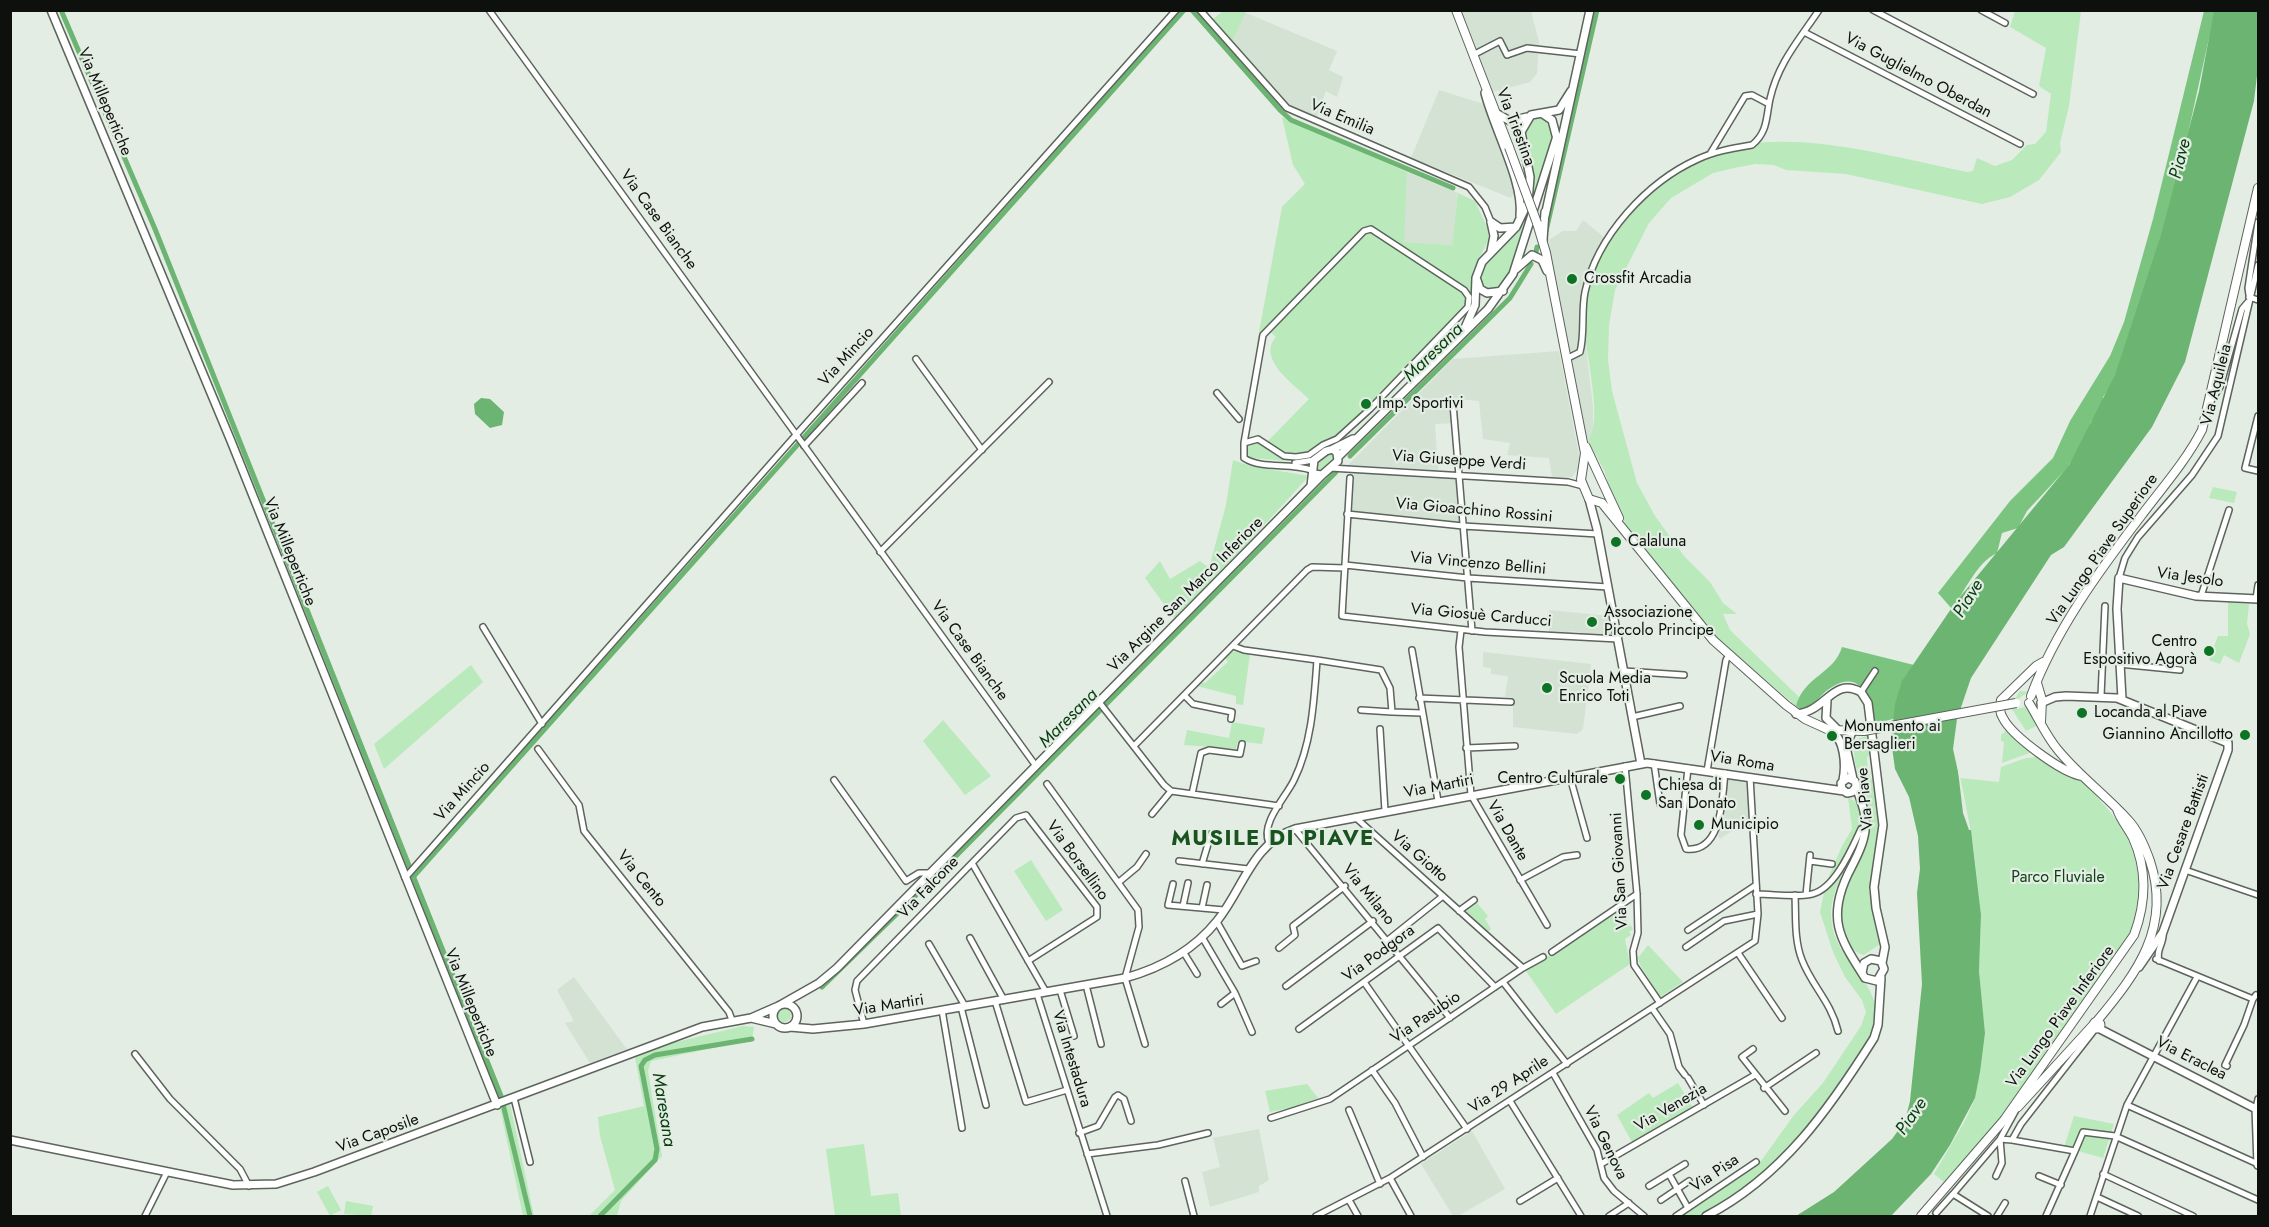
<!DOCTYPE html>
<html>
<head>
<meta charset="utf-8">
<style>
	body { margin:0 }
	#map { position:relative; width:2269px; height:1227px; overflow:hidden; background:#e3ede3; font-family:Jost,sans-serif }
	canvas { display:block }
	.frame { position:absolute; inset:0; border:12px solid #0d100d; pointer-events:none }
</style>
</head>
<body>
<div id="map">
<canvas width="2269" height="1227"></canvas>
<div class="frame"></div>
</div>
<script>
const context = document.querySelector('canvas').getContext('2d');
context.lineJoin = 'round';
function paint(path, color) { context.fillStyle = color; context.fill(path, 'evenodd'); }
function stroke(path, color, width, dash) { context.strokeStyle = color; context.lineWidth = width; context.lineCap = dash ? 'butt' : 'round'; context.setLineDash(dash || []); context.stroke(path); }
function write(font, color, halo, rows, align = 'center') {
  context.font = font + ' Jost,sans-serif'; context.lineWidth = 4.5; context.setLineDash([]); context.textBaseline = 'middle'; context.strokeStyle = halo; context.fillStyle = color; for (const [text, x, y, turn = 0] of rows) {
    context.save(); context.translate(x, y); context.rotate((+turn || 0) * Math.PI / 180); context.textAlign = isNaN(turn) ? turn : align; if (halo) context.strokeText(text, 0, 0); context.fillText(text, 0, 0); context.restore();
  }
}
paint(new Path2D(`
	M1461,11H1531L1539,42L1537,73L1530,82L1493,92Z
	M1244,12L1337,51L1329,70L1343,77L1337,97L1326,91L1317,117L1287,105L1232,42Z
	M1439,90L1487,105L1518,185L1511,198L1411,158Z
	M1407,172L1458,193L1452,245L1403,242Z
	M1583,220L1605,238L1583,323L1593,407V435L1588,441L1582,422L1548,240L1563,231H1576Z
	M1559,351L1581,465L1572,477H1552L1549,458L1507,455L1510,443L1483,439L1479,401L1460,399L1453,423L1435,424L1438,470L1348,465L1453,359Z
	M1354,471L1457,477L1461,526L1352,514Z
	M1549,610L1609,616L1612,635H1581L1580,632L1569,631V634L1549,633Z
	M1483,652L1591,664L1583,729L1577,734L1513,727V698L1505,697L1508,676L1491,674V668L1483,667Z
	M1727,778L1747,781L1750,819L1720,839L1718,836Z
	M574,977L626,1048L627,1049L590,1063L565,1023L574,1021L557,990Z
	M1259,1129L1269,1180L1259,1186V1192L1210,1207L1202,1172L1220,1167L1213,1138Z
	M1472,1131L1505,1189L1458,1216H1453L1421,1164Z`), '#d3e2d3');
paint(new Path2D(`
	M1178,11H1182L801,435L800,434Z
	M1223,11H1246L1232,42L1212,20Z
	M2015,11H2081L2069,106L2060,143L2061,152L2039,180L2010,197L1982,204L1846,174L1786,170L1774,165L1755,164L1734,168L1713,173L1671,198L1649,223L1615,290L1609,325L1608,360L1612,391L1637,483L1655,516L1684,556L1710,582L1723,603L1737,614H1723L1730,630L1799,697L1796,706L1707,629L1626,525L1614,500L1604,470L1588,441C1604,421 1585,352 1584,325C1581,286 1596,255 1618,224C1628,210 1641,200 1654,189C1666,179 1679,165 1693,158C1780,122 1880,155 1967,172L1973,171L1977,158L1995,166L2012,160L2027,145L2035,144L2046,132L2051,94L2039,86L2046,48L2010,27Z
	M1282,117L1407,172L1404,242L1452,245L1458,193L1475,201L1487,227L1489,239L1473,271L1472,303L1466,302L1464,309L1370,404L1366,400L1363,404L1366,408C1348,428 1318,462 1287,454C1280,452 1273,446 1268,441L1309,399C1295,385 1256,359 1276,337L1269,331L1257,343L1282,207L1305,184L1293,165Z
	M1542,117L1551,123L1554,134L1526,224L1522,222C1541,193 1529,162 1523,132L1532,118Z
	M1522,224L1526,226L1508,274L1501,286L1494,291C1457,284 1498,253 1507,243C1513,237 1517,230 1522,224Z
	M797,437L798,438L532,740L530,738Z
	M1257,441L1279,456L1290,461L1248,458L1245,445Z
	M1328,453L1333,454L1334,461L1322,472L1315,471V463Z
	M1233,460L1250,466L1309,476L1246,545L1174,618L1145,578L1160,561L1170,579L1200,561L1209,568L1226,505Z
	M2213,487L2237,492L2234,503L2209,498Z
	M2228,602L2249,604L2247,624L2250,634L2239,663L2224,655L2220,664L2209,660L2218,636H2228Z
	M1231,651L1250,654L1243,705L1236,704V696L1197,686L1201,682L1205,683L1228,662L1225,658Z
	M471,665L483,682L384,769L374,744Z
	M2020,691L2028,692L2018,699L2017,709L2025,707L2038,725L2026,731L2010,706Z
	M943,720L991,776L965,795L923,741Z
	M1232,722L1265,728L1262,744L1238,741L1236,749L1184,745L1187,730L1229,738Z
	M2008,729L2032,752L2002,763L2004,742L2001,741V735Z
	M1867,736L1871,753L1867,757L1868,773L1875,784L1879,818L1869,891L1880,944L1864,955C1856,953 1851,949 1847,941C1823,901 1864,866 1869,828C1873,798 1847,765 1856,739Z
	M2039,757C2049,761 2056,770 2065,775C2069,776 2074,777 2079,779C2088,783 2097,797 2104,805C2141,845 2146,886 2129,937L1999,1119L1944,1182L1934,1174L1966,1119L1975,1098L1985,1033L1979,971L1981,915L1973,844L1960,778L1999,782L2001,767L2026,758Z
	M1848,797L1859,804C1869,843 1832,875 1831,913C1831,958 1871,972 1876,1010C1880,1044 1804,1138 1778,1161C1756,1180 1732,1197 1708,1213L1702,1216H1680L1761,1161L1794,1115L1823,1083L1861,1026L1866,1012L1862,1000L1845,977L1833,952L1820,912L1826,883L1842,846L1852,829Z
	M1031,860L1063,910L1046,921L1014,871Z
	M1477,903L1488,916L1485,919L1491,929L1488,932L1466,911Z
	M1619,909L1633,929L1629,932L1631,935L1625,939L1630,964L1556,1014L1526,971Z
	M1648,945L1683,982L1660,997L1640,965L1638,958Z
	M777 1015a7 7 0 1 1 14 0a7 7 0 1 1-14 0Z
	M743,1026L754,1027L752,1040L651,1061L648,1071L662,1156L621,1201L617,1216H589L615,1190L600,1136L598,1117L644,1106L635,1057L668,1044Z
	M1678,1083L1693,1108L1632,1142L1617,1115L1649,1093L1653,1098Z
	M1307,1084L1318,1098L1295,1107L1270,1112L1265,1091Z
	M510,1104L534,1216H523L500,1108Z
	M2074,1116L2114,1124L2103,1158L2064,1147Z
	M864,1144L871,1196L898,1193L901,1216H835L826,1149Z
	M328,1186L341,1210L330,1216L317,1192Z
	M346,1201L373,1206L371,1216L344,1214Z`), '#bae9bb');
paint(new Path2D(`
	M2204,11H2215L2155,283L2110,388L2103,397C2105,412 2097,413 2090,423L2091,429L2067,468L2027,511L2018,528L2002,533L1997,553C1977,562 1965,591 1952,609L1938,593L2010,501L2053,458L2070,421L2110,356L2124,322L2153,219Z
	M1842,647L1914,665L1896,718L1875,724C1872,702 1862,668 1832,687C1821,693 1816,704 1804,711L1796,706C1804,676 1834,674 1842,647Z`), '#7bc480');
paint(new Path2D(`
	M2214,11H2258V67L2254,101L2185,362L2152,427L2064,547L2051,555L1971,678L1957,719L1953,749L1971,830L1981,915L1979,971L1985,1033L1980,1072L1975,1098L1950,1145L1931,1174L1891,1216H1796L1834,1192L1892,1139L1905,1121L1910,1101L1922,984L1917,893L1920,869L1918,836L1909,797L1895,769L1891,740L1895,704L1902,681L1955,603L2069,465L2115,375L2161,235L2199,91Z
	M481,398L490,399L504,412L502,425L490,428L475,414L474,404Z`), '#6cb471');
paint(new Path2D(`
	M1957,762L1971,830H1969L1963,813Z`), '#e3ede3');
stroke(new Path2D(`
	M61,10L155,229L501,1096L530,1216
	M1192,10L1281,111L1291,120L1453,188
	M1546,231L1597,10
	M1536,252L1537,247
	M1350,456L1510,298L1531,264
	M414,876C672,589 926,297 1184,10
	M822,987L952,860L1336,472
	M600,1216L655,1160L657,1149L641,1066L645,1060L655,1055L752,1039`), '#6cb471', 5);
const minor = new Path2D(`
	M489,10L1036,766
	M1200,10L1287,108L1469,187L1485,207L1491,222
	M1873,10L2033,94
	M1981,10L2005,23
	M1804,32L2020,144
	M1473,55L1500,41L1507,55L1527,48L1581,54
	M1710,154L1745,96L1752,95L1769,104
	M1371,229L1464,290L1469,297L1468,307L1370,409L1337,439L1323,445L1309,455L1296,457L1284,456L1258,439L1244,443L1263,335L1364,231Z
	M2249,295L2248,288L2258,222
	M2249,297L2258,300
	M916,359L982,450
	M1566,359L1580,352C1585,334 1581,312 1585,292C1597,236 1647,182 1698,159C1715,151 1734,148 1752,145C1768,132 1766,117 1770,99C1778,63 1799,40 1819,10
	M1217,393L1239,419
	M2210,403L2220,387L2242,309L2248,302
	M1453,404L1472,631
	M2258,416L2245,468L2258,471
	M1244,443V458C1262,470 1290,462 1311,470
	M804,446L862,383
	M1295,463L1314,460
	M1330,468L1568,482L1583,486
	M1350,478L1342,616L1485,632L1618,639
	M1347,514L1463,526L1598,534
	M880,552L1049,382
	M1345,565L1468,578L1608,587
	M2119,578L2125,558L2138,537L2192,475L2218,436L2258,265
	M2201,596L2229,510
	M2256,599L2258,585
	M483,627L542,724
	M1461,630L1459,647L1471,795L1547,925
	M1233,646L1244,650L1317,660C1314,701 1312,743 1294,780C1286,797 1260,823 1269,843
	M1412,650L1438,801
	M1317,660L1381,670L1390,688L1392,712L1422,713
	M2119,664L2180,670
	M1624,671L1684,675
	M1861,692L1875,671
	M1184,695L1193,704L1232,712L1231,719
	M2101,696L2105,606
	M1419,698L1511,702
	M1099,702L1164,785L1171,791L1279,806
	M1361,710L1392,712
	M1632,717L1680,706
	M1380,729L1385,811
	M1134,746L1307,570L1312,567L1345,568
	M1466,748L1515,746
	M538,749L579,805L584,831L729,1012L732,1020
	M1654,763L1660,804
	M1625,766L1637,894L1638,933L1633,951L1634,965L1660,1003
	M1688,768L1681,835L1686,849C1723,853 1722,797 1725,773
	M1707,771L1726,660L1729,655
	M1570,777L1587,838
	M834,780L906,881L919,873H930
	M1047,784L1138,910L1139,927L1125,978L1145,1044
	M1192,794L1201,753L1209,750L1240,754L1242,744
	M1152,814L1171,791
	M1295,829L1450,1018
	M1179,861L1248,869
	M1810,861L1832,864
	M972,863L1016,818L1026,815L1097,907V917L1028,961
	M1202,864L1211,834
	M2185,870L2258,895
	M405,878L796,435L1176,10
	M1520,880L1563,857L1577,855
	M1119,882L1137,867L1146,854
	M1173,884L1168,905L1224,910
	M1756,894C1774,894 1795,898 1812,894C1835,889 1852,848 1861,829
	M1795,895C1796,916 1794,940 1802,960C1812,986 1831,1002 1838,1031
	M1806,895L1810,855
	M1183,906L1188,883
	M1202,908L1207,885
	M1459,911L1474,900
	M1217,922L1242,966L1256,961
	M1688,930L1756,885
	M1202,937L1235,993L1221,1004
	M970,938L1004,1000
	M1388,940L1443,896
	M929,944L965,1006
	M1686,947L1724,921L1758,914
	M1279,948L1295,935L1293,926L1345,886
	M1552,952L1637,894
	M1184,953L1197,974
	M1738,953L1782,1018
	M2156,959L2253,999L2256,995
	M2159,961C2155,950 2165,943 2163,932
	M1523,968L1543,957
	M1364,982L1467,1129
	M1503,982L1567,1064
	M1086,985L1101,1044
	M1286,986L1373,921
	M1060,990L1074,1036
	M1235,993L1252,1032
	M1037,994L1107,1216
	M995,1001L1026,1102L1067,1090
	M961,1007L986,1105
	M1652,1008L1670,1034L1679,1067L1685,1075
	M942,1010L962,1128
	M864,1024L855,990L857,981L972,863L1046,992
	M2096,1028L2021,1124L2012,1140L2075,1151L2083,1132L2115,1136L2258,1200
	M1299,1029L1438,928L1495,987
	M1753,1049L1742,1057L1785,1111
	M135,1054L170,1099L240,1169L249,1186
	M2227,1066L2225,1065L2244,1025L2253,999
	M1372,1070L1395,1103L1423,1157
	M1553,1073L1597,1150L1604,1178L1614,1191L1644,1216
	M1688,1078L1704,1105
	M1764,1088L1816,1053
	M514,1098L530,1162
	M1510,1101L1581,1216
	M2127,1105L2258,1164
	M2256,1108L2258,1099
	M1349,1110L1380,1184
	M1271,1118L1330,1099L1523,968L1355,817
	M1079,1133L1098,1126L1115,1097L1118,1095L1124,1099L1131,1121
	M1087,1154L1158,1145L1208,1133
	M1601,1164L1755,1075
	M1669,1174L1688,1208
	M2103,1174L2193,1216
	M1996,1176L2002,1163L2000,1139L2017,1108
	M2039,1176L2061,1185
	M1390,1178L1411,1216
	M1185,1181L1194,1216
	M1649,1186L1685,1164
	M2097,1197L2138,1216
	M1349,1200L1358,1216
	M1661,1200L1689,1181
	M1520,1201L1558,1178
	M1936,1213L1953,1194
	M145,1216L167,1172
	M1316,1216L1390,1178L1755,941L1758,914L1750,777
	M1609,1216L1629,1203
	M1676,1216L1756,1162
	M1988,1216L1953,1194L2000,1139L2012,1140
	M1997,1216L2005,1203
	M2046,1216L2075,1151
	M2090,1216L2127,1105L2197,977`);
const tertiary = new Path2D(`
	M51,10L231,441L497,1105
	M1485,93C1494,129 1524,182 1520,216
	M1496,113L1510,121L1527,117
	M1543,114L1552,120L1557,139
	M1545,216L1590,10
	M1491,222L1494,236L1491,251
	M1491,222L1500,228L1516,227
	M1543,240L1545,212
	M1516,269L1532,255L1542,260L1547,271
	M1477,280L1480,289L1487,293L1503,291
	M1464,330L1475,305L1476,278L1482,262L1516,227L1528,202L1530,177L1521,132L1531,115L1559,110L1571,91
	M1333,449L1353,439
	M1338,457L1488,309L1513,274L1557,136
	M1311,486L1314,460L1326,451L1333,449L1337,453L1338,461L1322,475L1314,474
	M1589,499L1597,529L1641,764
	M2122,699L2117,609L2119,578L2196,596L2258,599
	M1827,701L1826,718L1837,729
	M2041,703L2055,697L2066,696L2117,698L2228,743V750L2163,932L2139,967
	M1796,714C1826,712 1833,676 1861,692L1868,703L1883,825L1874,887L1876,908L1885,947L1882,963
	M1830,730C1845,738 1846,766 1843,780
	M1852,732L1846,747L1853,779
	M1856,787L1852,792L1847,793L1842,789L1841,783L1848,778L1855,781C1859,801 1867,808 1865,831C1863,846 1855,860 1848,874C1826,920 1841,940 1865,978L1877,981L1884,969L1881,961L1871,959L1864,963L1862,973
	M773 1016a12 12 0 1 1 24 0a12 12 0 1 1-24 0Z
	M782,1004L819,983L837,968L1322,475
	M751,1018L776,1024
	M790,1027L813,1029L864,1024L1125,978C1161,968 1193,951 1217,921C1243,889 1252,843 1295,829L1647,763L1844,791
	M2098,1028L2258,1110
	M2256,1108L2258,1165
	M10,1140L233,1185L276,1184L314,1172L702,1027L751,1018L776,1007
	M1706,1216C1782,1177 1830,1108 1874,1038L1878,1025L1881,978`);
const secondary = new Path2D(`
	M1456,10L1509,147
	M1537,223L1546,253L1585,453L1581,480L1589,499L1602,503
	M1586,447L1619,518
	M1602,503L1713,640L1786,705L1805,719L1829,730L1864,731
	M2043,662L2036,666L2001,700C2000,707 1999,712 2003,718C2012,736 2062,773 2082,776
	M2037,683L2042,700L2041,722
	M2031,696C2055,631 2099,571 2141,516C2162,488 2186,461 2202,430L2258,188
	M2029,703C2039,719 2046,736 2058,750C2079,776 2107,796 2129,821C2139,832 2145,847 2150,861C2172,927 2137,973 2097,1021
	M2093.5 1025a3.5 3.5 0 1 1 7 0a3.5 3.5 0 1 1-7 0Z
	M2018,1107L2093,1025
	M1921,1216L2004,1120L2134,935C2146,903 2147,869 2133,838C2128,828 2120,819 2117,809`);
stroke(minor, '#5c645c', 8);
stroke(tertiary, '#5c645c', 10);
stroke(secondary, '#5c645c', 10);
stroke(minor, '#fff', 5);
stroke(tertiary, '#fff', 7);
stroke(secondary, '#fff', 8);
const secondaryBridge = new Path2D(`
	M1509,147L1537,223
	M1864,731L2016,703`);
stroke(secondaryBridge, '#5c645c', 10, []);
stroke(secondaryBridge, '#fff', 8);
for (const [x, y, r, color] of [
	[1572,279,6,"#0e7324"],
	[1366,404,6,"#0e7324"],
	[1616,542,6,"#0e7324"],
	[1592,622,6,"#0e7324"],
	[2209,651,6,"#0e7324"],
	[1547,688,6,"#0e7324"],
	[2082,713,6,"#0e7324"],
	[2245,735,6,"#0e7324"],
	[1832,736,6,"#0e7324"],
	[1620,779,6,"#0e7324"],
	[1646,795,6,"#0e7324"],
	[1699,825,6,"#0e7324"]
]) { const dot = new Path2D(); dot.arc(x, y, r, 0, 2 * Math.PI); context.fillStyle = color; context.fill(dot); stroke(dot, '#e3ede3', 2); }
write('16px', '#0d100d', '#e3ede3', [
	["Via Guglielmo Oberdan",1918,76,28],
	["Via Millepertiche",104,102,67],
	["Via Emilia",1342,118,23],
	["Via Triestina",1515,127,69],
	["Via Case Bianche",658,220,54],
	["Via Mincio",847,357,-48],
	["Via Aquileia",2217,385,-76],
	["Via Giuseppe Verdi",1459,461,4],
	["Via Gioacchino Rossini",1474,511,5],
	["Via Lungo Piave Superiore",2103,550,-55],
	["Via Millepertiche",289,552,68],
	["Via Vincenzo Bellini",1478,564,5],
	["Via Jesolo",2190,578,8],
	["Via Argine San Marco Inferiore",1186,595,-45],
	["Via Giosuè Carducci",1481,616,5],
	["Via Case Bianche",969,651,54],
	["Via Roma",1742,762,9],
	["Via Martiri",1439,787,-11],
	["Via Mincio",463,792,-48],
	["Via Piave",1866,799,-95],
	["Via Dante",1507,831,60],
	["Via Cesare Battisti",2184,832,-70],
	["Via Giotto",1419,857,41],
	["Via Borsellino",1077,861,54],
	["Via San Giovanni",1620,871,-93],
	["Via Cento",641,879,51],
	["Via Falcone",929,888,-46],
	["Via Milano",1368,895,51],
	["Via Podgora",1379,954,-36],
	["Via Millepertiche",470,1003,68],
	["Via Martiri",889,1006,-9],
	["Via Lungo Piave Inferiore",2061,1017,-54],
	["Via Pasubio",1426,1018,-34],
	["Via Intestadura",1071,1059,73],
	["Via Eraclea",2191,1059,27],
	["Via 29 Aprile",1509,1085,-33],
	["Via Venezia",1671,1108,-30],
	["Via Caposile",378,1134,-20],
	["Via Genova",1605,1143,64],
	["Via Pisa",1715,1174,-34]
]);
write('16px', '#0d100d', '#e3ede3', [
	["Crossfit Arcadia",1584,279],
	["Imp. Sportivi",1378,404],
	["Calaluna",1628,542],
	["Associazione",1604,613],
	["Piccolo Principe",1604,631],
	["Centro",2197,642,"right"],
	["Espositivo Agorà",2197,660,"right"],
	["Scuola Media",1559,679],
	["Enrico Toti",1559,697],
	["Locanda al Piave",2094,713],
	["Monumento ai",1844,727],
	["Bersaglieri",1844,745],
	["Giannino Ancillotto",2233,735,"right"],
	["Centro Culturale",1608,779,"right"],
	["Chiesa di",1658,786],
	["San Donato",1658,804],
	["Municipio",1711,825]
], 'left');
write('16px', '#0e4216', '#e3ede3', [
	["Parco Fluviale",2058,878]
]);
write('italic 18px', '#083d11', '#e3ede3', [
	["Piave",2181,159,-76],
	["Maresana",1434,353,-44],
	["Piave",1969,599,-58],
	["Maresana",1069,719,-45],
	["Maresana",663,1110,81],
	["Piave",1912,1117,-55]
]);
context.letterSpacing = '1.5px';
write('bold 22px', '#195320', '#e3ede3', [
	["MUSILE DI PIAVE",1273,840]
]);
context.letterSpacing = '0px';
</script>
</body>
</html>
